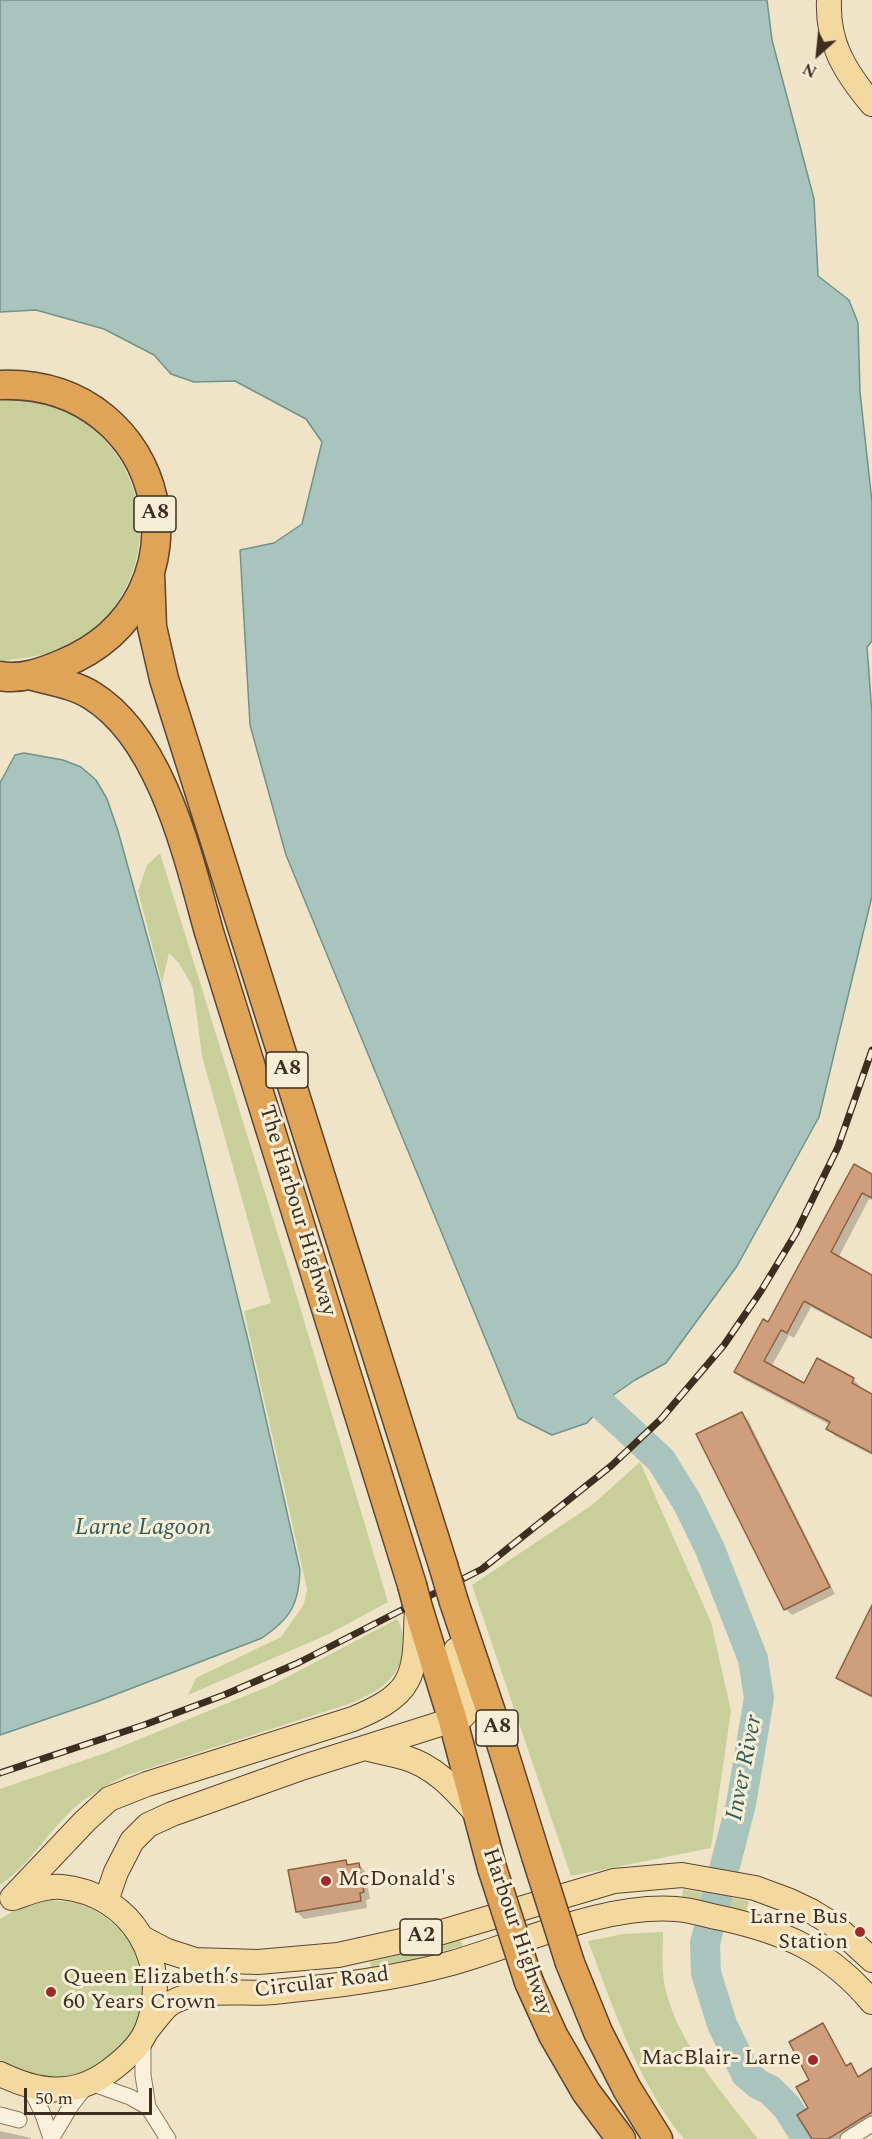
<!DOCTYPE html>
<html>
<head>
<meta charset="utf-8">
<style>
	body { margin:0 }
	#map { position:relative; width:872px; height:2139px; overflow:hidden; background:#f0e4c8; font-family:Spectral,serif }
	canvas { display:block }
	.north { position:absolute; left:788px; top:24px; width:60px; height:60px; -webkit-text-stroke:4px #f7eed8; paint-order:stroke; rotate:207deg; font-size:16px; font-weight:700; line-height:24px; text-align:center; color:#3d2e20 }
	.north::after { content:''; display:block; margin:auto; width:21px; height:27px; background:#3d2e20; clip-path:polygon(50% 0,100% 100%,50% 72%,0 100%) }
	.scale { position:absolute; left:24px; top:2088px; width:128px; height:27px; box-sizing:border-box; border:3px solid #3d2e20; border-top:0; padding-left:8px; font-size:18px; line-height:21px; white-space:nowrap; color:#3d2e20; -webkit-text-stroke:4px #f7eed8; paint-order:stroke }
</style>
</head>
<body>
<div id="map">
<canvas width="872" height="2139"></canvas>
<div class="north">N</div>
<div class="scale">50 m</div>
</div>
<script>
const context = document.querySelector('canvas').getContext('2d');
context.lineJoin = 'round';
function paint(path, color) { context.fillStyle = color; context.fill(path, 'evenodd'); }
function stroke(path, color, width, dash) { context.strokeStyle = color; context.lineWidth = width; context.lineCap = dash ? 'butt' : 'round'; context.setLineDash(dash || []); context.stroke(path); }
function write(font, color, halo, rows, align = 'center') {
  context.font = font + ' Spectral,serif'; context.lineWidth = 6; context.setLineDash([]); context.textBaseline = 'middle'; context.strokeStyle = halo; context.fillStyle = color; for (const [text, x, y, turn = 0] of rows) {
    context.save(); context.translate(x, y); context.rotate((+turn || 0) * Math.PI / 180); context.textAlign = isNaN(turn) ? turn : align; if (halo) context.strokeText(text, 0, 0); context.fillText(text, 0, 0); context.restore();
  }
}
paint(new Path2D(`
	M0,397C14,398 32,397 45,402C58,406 76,413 86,422C138,464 157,533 123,593C113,611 99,629 81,640C55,655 31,657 2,661L0,660Z
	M160,853L291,1277L388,1602L329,1634L188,1695L196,1678L281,1637L304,1604L307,1589L244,1311L271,1303L202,1056L193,988L179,963L169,953L162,983L138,891L147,865Z
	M640,1462L711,1622L731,1711L711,1848L571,1876L472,1585L592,1505Z
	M397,1619C402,1627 403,1633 403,1642C405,1676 379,1691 352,1703L125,1776C104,1787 84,1797 67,1815C45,1837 27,1867 0,1885V1789L108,1752L272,1685Z
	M683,1889L749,1901L746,1913L682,1899Z
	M48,1900C57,1901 67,1901 75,1903C90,1906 104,1915 115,1925C175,1980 132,2082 51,2080C32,2079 16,2070 0,2061V1919L20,1907Z
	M663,1932C663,1952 661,1972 666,1991C678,2043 726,2097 758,2139H684C637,2082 614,2009 588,1941L623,1934Z
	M460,1939L463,1946L372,1970L370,1962Z`), '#c9cf9b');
const water = new Path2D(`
	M0,0H767L772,40L814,199L818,276L849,300L858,323L860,392L872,502V641L867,647L872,714V896L819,1117L737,1266L666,1363L635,1380L612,1396L587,1423L552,1435L518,1418L286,855L250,725L240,550L274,543L302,524L322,442L306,419L235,381L194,382L171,374L154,355L104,329L36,310L0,312Z
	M24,753L63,760L81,767L96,780L107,799L118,831L159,979L249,1344L300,1570C299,1605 290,1619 262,1638L96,1702L0,1735V783L15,755Z`);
paint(water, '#a9c4bc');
stroke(water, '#6f938a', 1.5);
paint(new Path2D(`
	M872,1175V1200L869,1199L838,1258L872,1276V1339L811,1307L794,1338L789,1335L771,1367L804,1385L818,1360L854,1380L860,1386L859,1389L872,1396V1455L835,1436L828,1429L830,1425L743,1379L736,1372Z
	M741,1413L748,1420L835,1594L792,1615L786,1609Z
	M872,1608V1698L845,1684L838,1677Z
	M346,1862L350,1866L358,1864L365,1871L370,1899L366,1900L367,1908L304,1919L297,1912Z
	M823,2025L847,2067L851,2065L860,2078L872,2070V2120L840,2139H814L810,2108L811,2081Z
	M0,2131L31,2138V2139H0Z`), '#0003');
stroke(new Path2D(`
	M603,1406L661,1460L687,1502L710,1549L753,1659L759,1698L741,1804L705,1943L706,1973L722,2024L746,2074L758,2084L770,2090L787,2107L807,2139`), '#a9c4bc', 30);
const building = new Path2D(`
	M854,1164L872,1174V1198L862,1193L831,1252L872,1275V1338L804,1301L787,1333L781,1330L764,1361L804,1383L817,1358L854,1378L852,1383L872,1394V1453L826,1429L830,1422L734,1372L763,1319L768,1322Z
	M742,1412L830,1587L784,1610L696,1434Z
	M872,1605V1696L836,1678Z
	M346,1860L347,1865L359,1863L364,1892L360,1893L361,1901L296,1912L288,1870Z
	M823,2023L846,2066L851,2063L858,2077L872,2068V2112L828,2139H812L797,2115L808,2108L796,2087L809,2080L789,2042Z`);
paint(building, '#cf9f7d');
stroke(building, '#8d5f41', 1.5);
const street = new Path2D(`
	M143,2037V2075L148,2107L168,2139
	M91,2083L130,2097L148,2107
	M29,2086L42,2112L51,2138
	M0,2115L19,2120
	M51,2139L72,2104L87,2085
	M848,2139L872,2124`);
const primary = new Path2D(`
	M829,0C827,43 845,72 872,104
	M365,1748C379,1752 393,1754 406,1758C436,1767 456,1791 476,1813
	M12,1898L85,1821L109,1799L147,1784L353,1719C372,1711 397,1700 407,1681C418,1661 415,1632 417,1610
	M106,1901L116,1872L132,1841L148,1825L172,1814L304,1767L462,1717C479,1702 462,1669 456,1650
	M144,1939L167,1951L195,1960L258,1962L338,1955L442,1932L614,1881L682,1875L755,1888L790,1901L811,1911L834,1925L872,1960
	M147,2030C153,2023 160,2013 167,2006C191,1986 244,1995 274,1992C334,1986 394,1979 452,1963C522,1943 603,1904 676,1909C691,1910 706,1915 721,1918C785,1932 829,1951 872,2002
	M0,2074C37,2092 72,2098 108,2072C123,2061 140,2047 147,2029C173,1963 132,1894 62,1887C46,1885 28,1893 13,1898`);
const highway = new Path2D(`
	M0,385C170,379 217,601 62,664C43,672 21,680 0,676
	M150,572L152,627L164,679L443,1565
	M30,675C51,681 73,684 91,695C162,738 188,857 209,932L412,1585
	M454,1602L496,1727L536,1856
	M417,1604L453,1721L492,1868
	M570,1963L598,2032L627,2089L658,2139
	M529,1982L553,2035L586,2092L621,2139`);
stroke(street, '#8d765c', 17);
stroke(primary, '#5b4430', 26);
stroke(highway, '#5b4430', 31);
stroke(street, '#faf1dc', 15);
stroke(primary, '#f3d9a0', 24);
stroke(highway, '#e0a458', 28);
const rail = new Path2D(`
	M0,1773L144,1725L224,1695L298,1663L482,1569L611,1466L661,1419L724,1345L761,1291L796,1233L838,1147L872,1050`);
stroke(rail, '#3d2e20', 7);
stroke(rail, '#f7eed8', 4.5, [14]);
const highwayBridge = new Path2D(`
	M443,1565L454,1602
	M412,1585L417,1604
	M536,1856L570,1963
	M492,1868L529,1982`);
stroke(highwayBridge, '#5b4430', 31, []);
stroke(highwayBridge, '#e0a458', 28);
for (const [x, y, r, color] of [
	[326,1881,6,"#9e2a2b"],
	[860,1932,6,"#9e2a2b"],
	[51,1992,6,"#9e2a2b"],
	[813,2060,6,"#9e2a2b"]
]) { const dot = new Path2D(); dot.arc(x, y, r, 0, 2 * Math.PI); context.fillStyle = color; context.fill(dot); stroke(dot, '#f7eed8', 2); }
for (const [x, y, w] of [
	[155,514,42],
	[287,1070,42],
	[497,1728,42],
	[421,1937,42]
]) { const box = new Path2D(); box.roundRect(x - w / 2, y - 18, w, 36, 4.5); context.fillStyle = '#f7eed8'; context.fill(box); stroke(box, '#3d2e20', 1.5); }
write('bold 21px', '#3d2e20', null, [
	["A8",155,514],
	["A8",287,1070],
	["A8",497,1728],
	["A2",421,1937]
]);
write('22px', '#3d2e20', '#f7eed8', [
	["The Harbour Highway",296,1211,73],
	["Harbour Highway",516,1932,71],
	["Circular Road",322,1984,-7]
]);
write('22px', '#3d2e20', '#f7eed8', [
	["McDonald's",338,1881],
	["Larne Bus",848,1919,"right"],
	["Station",848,1944,"right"],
	["Queen Elizabeth’s",63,1979],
	["60 Years Crown",63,2004],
	["MacBlair- Larne",801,2060,"right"]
], 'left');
write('italic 24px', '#2f5d5a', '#f7eed8', [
	["Larne Lagoon",143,1529],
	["Inver River",746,1768,-79]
]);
</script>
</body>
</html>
